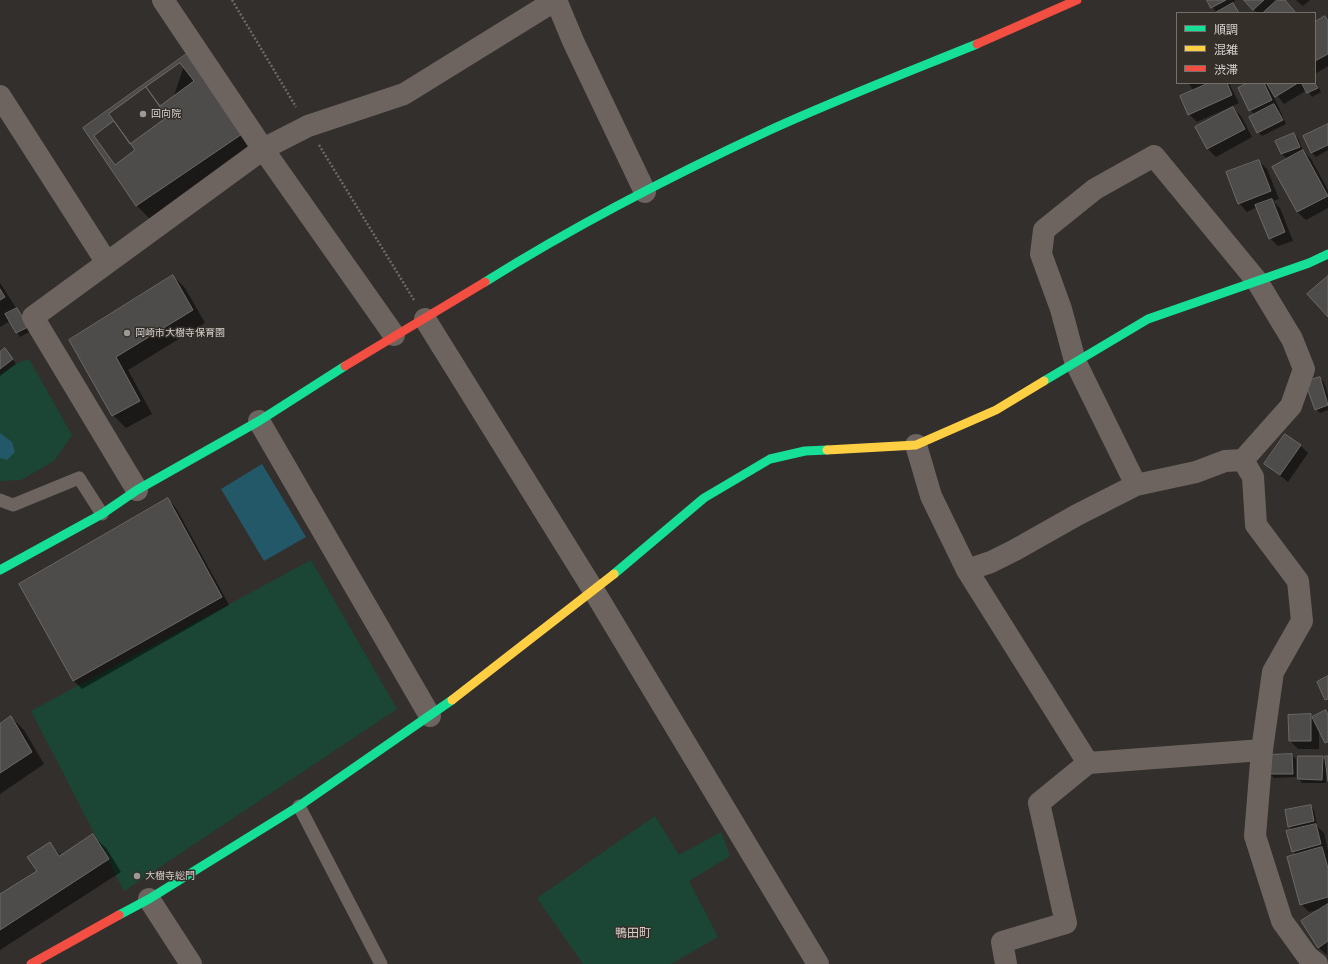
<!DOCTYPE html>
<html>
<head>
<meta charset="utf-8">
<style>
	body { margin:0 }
	#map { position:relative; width:1328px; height:964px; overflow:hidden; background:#322f2d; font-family:"PT Serif","Noto Sans JP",serif }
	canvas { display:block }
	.legend { position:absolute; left:1176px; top:12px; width:140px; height:72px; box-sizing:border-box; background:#352f2a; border:1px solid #75706c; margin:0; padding:5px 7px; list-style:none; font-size:12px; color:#d6d2cf }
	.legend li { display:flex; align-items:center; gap:8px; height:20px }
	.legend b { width:20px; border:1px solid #75706c }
</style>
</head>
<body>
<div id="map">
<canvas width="1328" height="964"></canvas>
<ul class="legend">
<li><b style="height:5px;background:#16e098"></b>順調</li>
<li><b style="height:5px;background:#ffcf43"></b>混雑</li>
<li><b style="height:5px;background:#f24e42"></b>渋滞</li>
</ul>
</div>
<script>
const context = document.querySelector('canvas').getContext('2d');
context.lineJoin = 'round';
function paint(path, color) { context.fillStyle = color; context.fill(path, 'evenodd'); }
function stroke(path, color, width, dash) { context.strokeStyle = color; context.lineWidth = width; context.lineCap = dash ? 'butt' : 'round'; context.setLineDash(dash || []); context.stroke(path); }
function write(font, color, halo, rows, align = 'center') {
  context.font = font + ' "PT Serif","Noto Sans JP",serif'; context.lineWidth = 3; context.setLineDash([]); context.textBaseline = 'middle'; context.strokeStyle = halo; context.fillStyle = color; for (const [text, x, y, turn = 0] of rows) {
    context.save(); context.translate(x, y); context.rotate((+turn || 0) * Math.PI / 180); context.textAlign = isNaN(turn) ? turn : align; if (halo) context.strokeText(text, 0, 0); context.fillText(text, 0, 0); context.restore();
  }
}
paint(new Path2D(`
	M29,359L72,435L54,461L21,480L0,481V374L15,364Z
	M311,560L397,709L124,891L31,711Z
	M655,816L679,855L721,832L730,856L689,881L718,937L671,964H583L537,898Z`), '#1b4635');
paint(new Path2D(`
	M0,433L12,442L15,452L7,460L0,458Z
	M262,464L306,537L264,561L221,489Z`), '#235868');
paint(new Path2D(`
	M1208,0H1236L1232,3L1240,13H1217Z
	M1245,0H1283L1296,13H1257Z
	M1296,0H1310L1303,6Z
	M1325,17L1328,21V66L1315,74V23Z
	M188,54L257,150L153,222L137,206Z
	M1315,80L1321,92L1312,97L1307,90L1284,104L1271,88H1270L1286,124L1262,136L1258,132L1255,115L1250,110L1251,83H1265L1270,88L1268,83H1315Z
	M1188,83H1229L1239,103L1197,122L1189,114L1194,91Z
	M1233,108L1241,116L1252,137L1216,157L1207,148Z
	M1328,125V150L1316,157L1312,153L1304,137Z
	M1294,134L1298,138L1303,151L1311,159L1328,190V208L1306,220L1297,212L1274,167L1296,155L1295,154L1286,158L1282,154L1277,141Z
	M1259,161L1267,169L1279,199L1273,201L1280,208L1293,241L1278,246L1270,238L1257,207L1247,212L1239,203Z
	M173,276L185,288L205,323L128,370L152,414L126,428L113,415L70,340Z
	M0,283L31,331L20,337L10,321L0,327Z
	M0,353H8L16,364L0,376Z
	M1320,378L1324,382L1328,395V410L1320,413L1316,409Z
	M1300,445L1308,453L1288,482L1266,464Z
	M168,499L176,508L229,605L82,689L74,681Z
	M1326,712L1328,714V744L1319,728V749H1298L1290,741L1311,715L1313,718Z
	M11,717L24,730L44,764L0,794V725Z
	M1292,755L1296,759V777L1274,778L1270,774Z
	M1322,757L1327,762L1328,757V772L1326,767V783H1302L1299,779Z
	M1310,806L1314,810L1317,825H1316L1324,833L1328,851L1327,955L1318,947L1320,909L1309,912L1301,904L1296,855L1293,851V830L1289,826Z
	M93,836L106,848L121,872L0,950V896L38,872L49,843L62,856Z`), '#0007');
const building = new Path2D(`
	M1207,0H1226L1211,8Z
	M1244,0H1264L1253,10Z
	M1277,0H1285L1296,13H1263Z
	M1233,3L1239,13H1215Z
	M1325,16L1328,21V54L1315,61V22Z
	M188,53L242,134L136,206L83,128Z
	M180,63L194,81L160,106L146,87Z
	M1209,83H1227L1232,95L1188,115L1180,96Z
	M1248,83H1264L1272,100L1249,111L1238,88Z
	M1267,83H1298L1275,97Z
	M1302,83H1315L1318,88L1307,93Z
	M146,87L167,117L130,144L109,114Z
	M1274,104L1283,120L1257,133L1249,117Z
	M1233,107L1245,129L1207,149L1195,127Z
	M114,121L135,150L115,165L94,136Z
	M1328,124V145L1311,153L1303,136Z
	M1294,133L1300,147L1281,154L1275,141Z
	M1303,150L1328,196L1297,212L1272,167Z
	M1259,160L1271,191L1238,204L1226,172Z
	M1272,199L1285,232L1269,239L1255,205Z
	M173,275L193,310L116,357L140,401L112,416L69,340Z
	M1328,276V317L1307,294Z
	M0,289L5,297L0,300Z
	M17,308L28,327L16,333L5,314Z
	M5,348L13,359L0,369V352Z
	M1320,377L1328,405L1315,410L1305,382Z
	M1285,434L1301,445L1280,475L1264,464Z
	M168,498L222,597L73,681L19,584Z
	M1328,676V699L1325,700L1317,682Z
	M1326,710L1328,715V742L1325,743L1312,717Z
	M1311,714V741H1289L1288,715Z
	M11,716L32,752L0,773V724Z
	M1292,754L1293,774H1269L1268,755Z
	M1298,756H1323L1322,780L1298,779Z
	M1325,756H1328V781Z
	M1311,805L1314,821L1288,827L1285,810Z
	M1316,824L1321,844L1292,852L1286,831Z
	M93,834L109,859L0,930V894L37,871L27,857L50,842L59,856Z
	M1322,847L1328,868V897L1300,905L1287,857Z
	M1328,904V941L1318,948L1301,921Z`);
paint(building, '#4e4c4a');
stroke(building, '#6c6967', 1);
stroke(new Path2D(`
	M232,0L296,107
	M319,145L414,300`), '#706964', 2.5, [2, 2]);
stroke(new Path2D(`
	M0,500L13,505L79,478L102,514
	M299,806L381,964`), '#6d645f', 13);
stroke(new Path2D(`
	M163,0L263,149L394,335
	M556,0L573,41L645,192
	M0,96L107,263
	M425,319L594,591L818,964
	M259,421L430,716
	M916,445L931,496L967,570L1088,763L1262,750
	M1136,485L1075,361L1061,309L1041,254L1044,230L1095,189L1154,156L1257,281L1292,339L1304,369L1291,406L1243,460L1253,477L1256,525L1298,581L1302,621L1273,672L1262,750L1255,836L1282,921L1308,957L1317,964
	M137,490L33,317L263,149L308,126L404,94L556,0
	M967,570L991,562L1015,550L1077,515L1136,485L1196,472L1225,461L1243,460
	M149,899L191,964
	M1006,964L1002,942L1066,923L1039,803L1088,763`), '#6d645f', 22);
stroke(new Path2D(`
	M485,282C576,225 673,175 770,130C838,99 908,72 977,44
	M1044,381L1148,319L1309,263L1328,254
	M0,570L102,514L137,490L259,421L345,366
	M614,574L704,498L770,459L805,451L827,450
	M119,915L149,899L299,806L452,700`), '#16e098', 9);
stroke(new Path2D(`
	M827,450L916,445L996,410L1044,381
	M452,700L614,574`), '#ffcf43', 9);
stroke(new Path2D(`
	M977,44L1077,0
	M345,366L485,282
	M31,964L119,915`), '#f24e42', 9);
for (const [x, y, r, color] of [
	[143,114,4,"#9d9996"],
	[127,333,4,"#9d9996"],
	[137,876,4,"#9d9996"]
]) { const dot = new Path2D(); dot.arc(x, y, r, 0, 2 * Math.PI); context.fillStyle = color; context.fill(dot); stroke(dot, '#352f2a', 1.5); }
write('10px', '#d6d2cf', '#352f2a', [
	["回向院",151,114],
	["岡崎市大樹寺保育園",135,333],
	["大樹寺総門",145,876]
], 'left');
write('12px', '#d6cec9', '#352f2a', [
	["鴨田町",633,934]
]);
</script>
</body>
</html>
